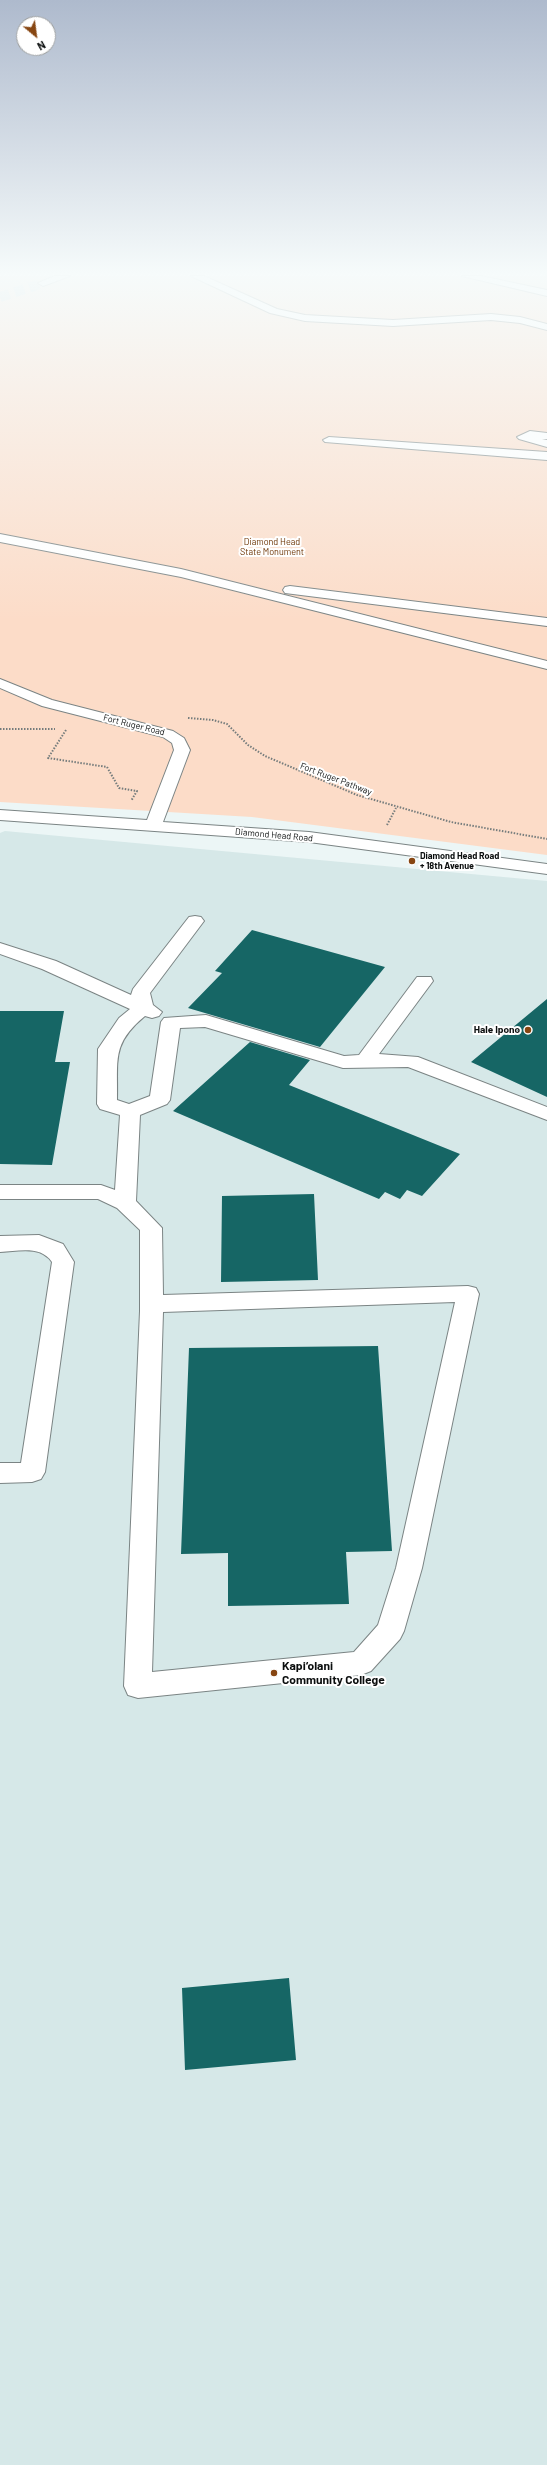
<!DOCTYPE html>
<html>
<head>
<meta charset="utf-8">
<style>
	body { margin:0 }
	#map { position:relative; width:547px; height:2465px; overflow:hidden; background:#ecf6f6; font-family:Barlow,sans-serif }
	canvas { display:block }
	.north { position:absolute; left:16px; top:16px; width:40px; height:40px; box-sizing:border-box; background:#fff; border:1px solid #9d9f9f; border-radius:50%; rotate:151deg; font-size:11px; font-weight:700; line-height:16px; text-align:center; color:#0b0e0e }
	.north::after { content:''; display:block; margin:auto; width:14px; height:18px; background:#874612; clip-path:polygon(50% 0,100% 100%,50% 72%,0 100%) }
</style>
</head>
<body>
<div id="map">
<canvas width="547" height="2465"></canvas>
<div class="north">N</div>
</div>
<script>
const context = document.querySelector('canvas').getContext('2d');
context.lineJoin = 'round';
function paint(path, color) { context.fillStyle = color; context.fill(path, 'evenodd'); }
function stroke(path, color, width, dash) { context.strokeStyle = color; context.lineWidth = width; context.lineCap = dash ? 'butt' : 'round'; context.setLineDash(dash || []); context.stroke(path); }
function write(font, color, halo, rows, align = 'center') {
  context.font = font + ' Barlow,sans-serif'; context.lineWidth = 4; context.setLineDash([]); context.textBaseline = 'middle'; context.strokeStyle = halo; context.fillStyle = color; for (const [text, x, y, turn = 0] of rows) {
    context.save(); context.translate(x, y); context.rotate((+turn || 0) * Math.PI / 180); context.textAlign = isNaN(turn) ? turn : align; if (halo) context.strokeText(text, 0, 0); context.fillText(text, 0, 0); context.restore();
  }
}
paint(new Path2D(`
	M5,831L547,881V2465H0V833Z`), '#d6e8e8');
paint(new Path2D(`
	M0,276H547V855L252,817L0,802Z`), '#fcdcc8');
paint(new Path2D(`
	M252,930L385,967L320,1047L188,1008L222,973L215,971Z
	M547,999V1097L471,1062Z
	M0,1011H64L55,1062H70L52,1165L0,1164Z
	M250,1042L310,1060L289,1085L460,1154L422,1196L407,1190L400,1199L385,1192L379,1199L173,1111Z
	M314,1194L318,1280L221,1282L222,1196Z
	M378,1346L392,1551L346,1552L349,1604L228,1606V1553L181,1554L189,1348Z
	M289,1978L296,2060L185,2070L182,1988Z`), '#166665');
stroke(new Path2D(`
	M0,297L43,283`), '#cad3d3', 10, [10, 5.5]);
const minor = new Path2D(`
	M55,276H70L43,286L38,283Z
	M191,276H204L277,309L305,315L393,320L491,314L520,317L547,324V330L520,323L491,320L393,326L305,321L270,313Z
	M462,276H481L547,290V296Z
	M530,431L547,433V439H542L547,440V447L519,439L517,437Z
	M329,437L547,452V460L325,442L323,440Z
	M0,534L181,569L547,661V669L181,577L0,542Z
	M290,586L547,618V626L285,593L283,590L285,587Z
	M0,679L52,700L173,731L184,738L190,750L163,822L309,832L547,864V874L309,842L0,820V810L147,820L174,750L172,743L163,737L42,706L0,688Z
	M195,916L201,917L204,921L150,993L153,1005L162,1012L159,1016L152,1018L145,1016C111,1044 118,1060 117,1100L129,1104L150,1096L161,1022L164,1018L206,1015L344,1056L359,1055L417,977H431L433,981L379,1054L418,1057L547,1107V1120L408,1067L343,1068L205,1027L180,1028L170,1100L167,1104L140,1115L136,1201L162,1228L163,1295L468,1286L476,1288L479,1294L422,1568L404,1631L400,1639L371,1671L361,1675L138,1698L128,1695L124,1686L140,1311V1230L117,1208L98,1199H0V1185H101L115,1190L120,1115L100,1109L97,1104L98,1049L119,1018L130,1009L42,969L0,954V943L56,961L131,995L133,989L189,917ZM455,1302L396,1568L378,1625L354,1652L152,1672L163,1312Z
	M39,1235L63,1244L74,1262L45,1472L41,1479L32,1482L0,1483V1463H21L52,1262C41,1245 18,1251 0,1252V1236Z`);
stroke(minor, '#7b8484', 2);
stroke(new Path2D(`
	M188,718L213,720L227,724L248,745L265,756L357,795L451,822L547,839
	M0,729H55
	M66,730L48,758L107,767L119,788L137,791L131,801
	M387,825L396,808`), '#757c7c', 2, [1.5, 1.5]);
paint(minor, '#fff');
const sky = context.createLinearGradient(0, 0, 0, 621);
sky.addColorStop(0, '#aebacd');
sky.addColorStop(0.44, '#f6fbfb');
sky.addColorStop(1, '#f6fbfb00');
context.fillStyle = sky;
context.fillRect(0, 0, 547, 621);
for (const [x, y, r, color] of [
	[412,861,4,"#874612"],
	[528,1030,4,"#874612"],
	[274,1673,4,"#874612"]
]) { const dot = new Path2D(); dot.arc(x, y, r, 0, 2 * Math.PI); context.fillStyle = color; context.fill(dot); stroke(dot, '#fff', 1.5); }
write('9px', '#6b3302', '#fff', [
	["Diamond Head",272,542],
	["State Monument",272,552]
]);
write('9px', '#0b0e0e', '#fff', [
	["Fort Ruger Road",134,725,14],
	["Fort Ruger Pathway",336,779,21],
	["Diamond Head Road",274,835,5]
]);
write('bold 9px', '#0b0e0e', '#fff', [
	["Diamond Head Road",420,856],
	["+ 18th Avenue",420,866]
], 'left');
write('bold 10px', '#0b0e0e', '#fff', [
	["Hale Ipono",520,1030]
], 'right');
write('bold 12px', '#0b0e0e', '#fff', [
	["Kapi‘olani",282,1666],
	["Community College",282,1680]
], 'left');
</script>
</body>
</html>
